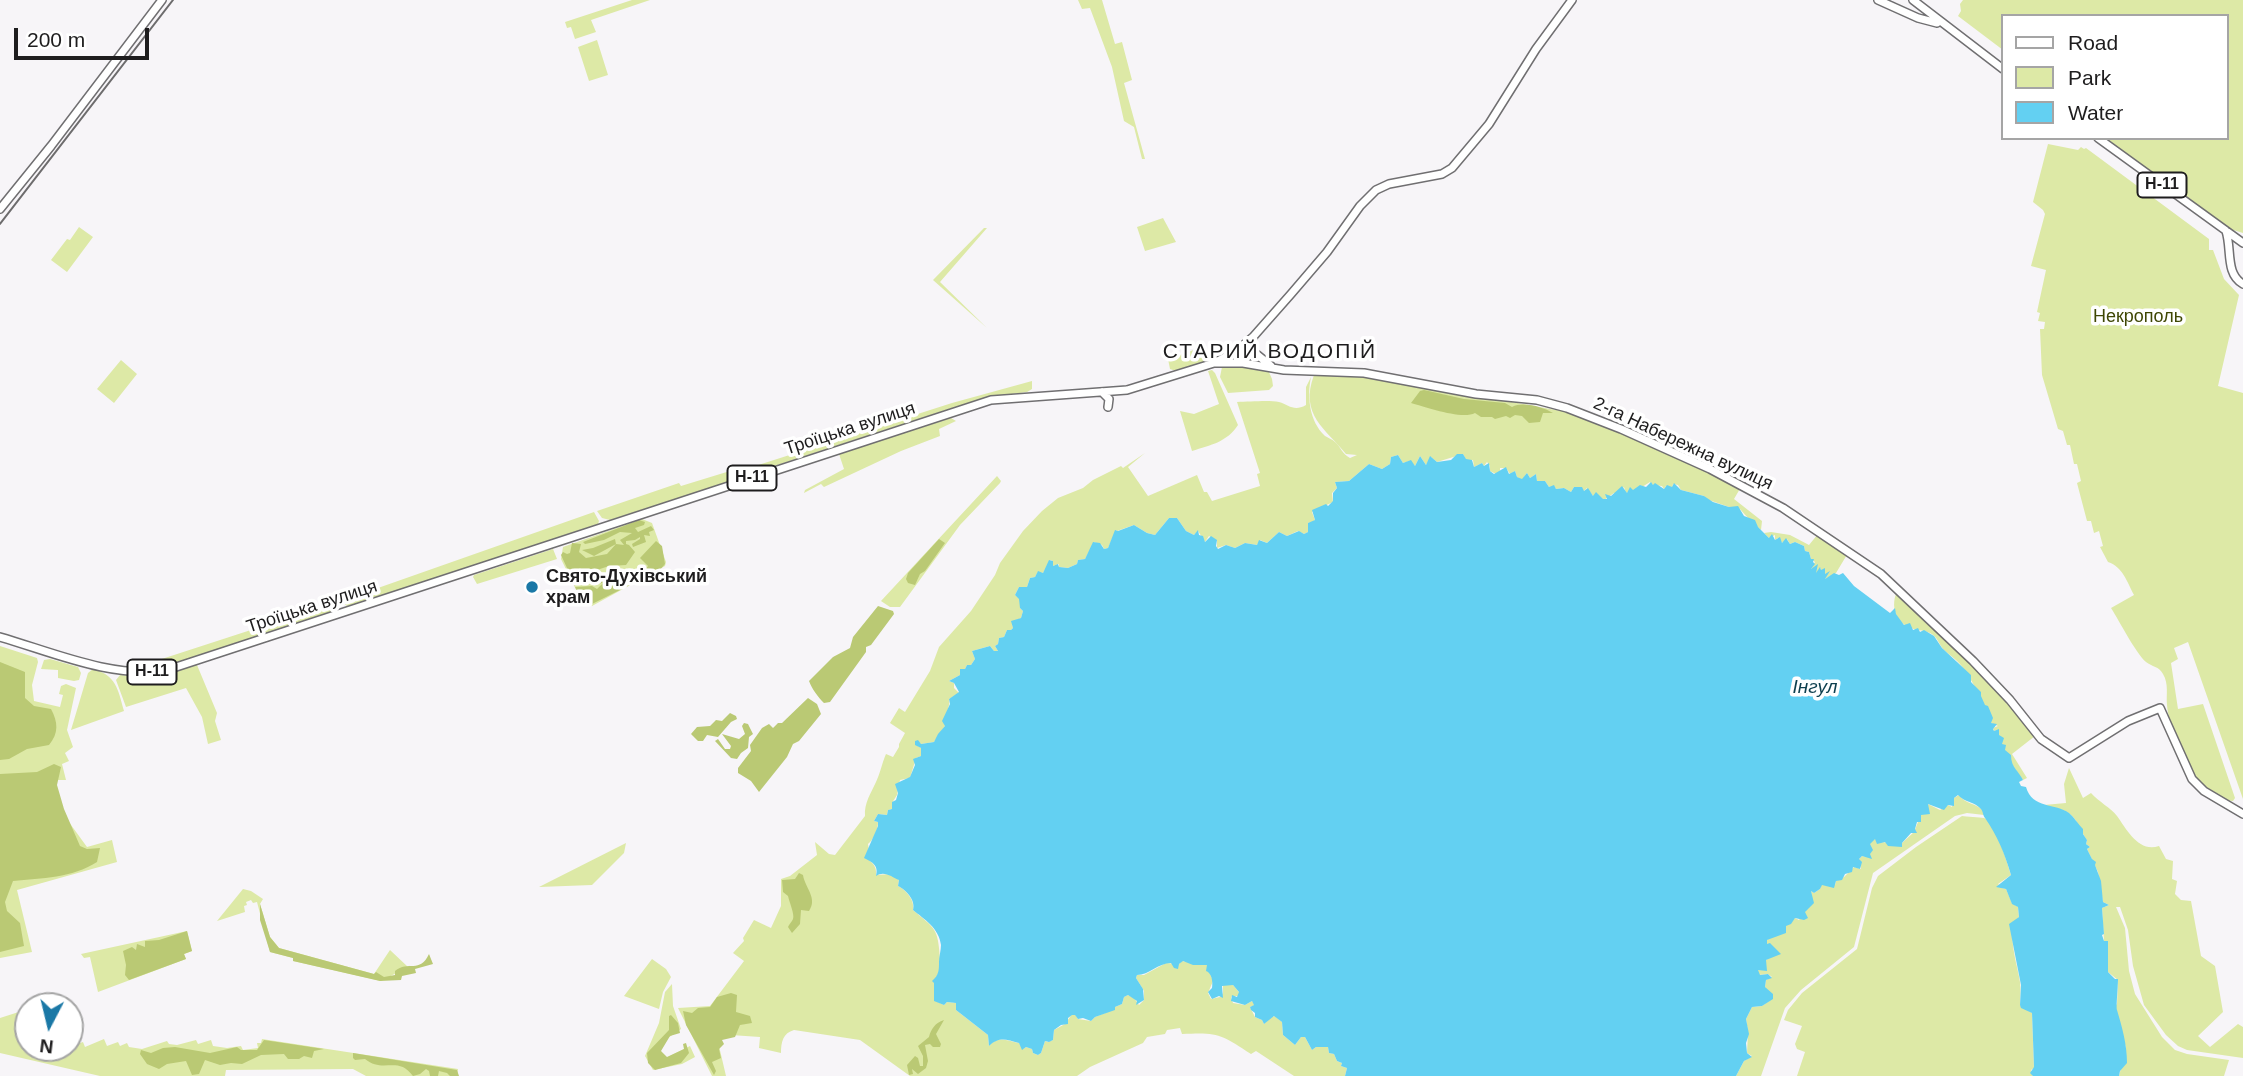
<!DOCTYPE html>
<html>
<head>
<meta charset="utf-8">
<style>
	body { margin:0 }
	#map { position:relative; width:2243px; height:1076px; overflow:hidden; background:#f7f5f8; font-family:Arial,sans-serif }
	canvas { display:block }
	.legend { position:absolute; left:2001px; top:14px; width:228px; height:126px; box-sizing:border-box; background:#fff; border:2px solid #a5a5a5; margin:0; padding:9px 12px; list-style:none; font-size:21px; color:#1e1d1e }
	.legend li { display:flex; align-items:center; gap:14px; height:35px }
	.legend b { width:35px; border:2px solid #a5a5a5 }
	.north { position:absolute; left:14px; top:992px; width:70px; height:70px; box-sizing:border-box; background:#fff; border:2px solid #a5a5a5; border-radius:50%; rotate:187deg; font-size:19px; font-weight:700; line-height:28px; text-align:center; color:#1e1d1e }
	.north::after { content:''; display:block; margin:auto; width:24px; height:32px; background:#1a78a6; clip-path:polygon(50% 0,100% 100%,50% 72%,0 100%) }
	.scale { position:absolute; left:14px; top:28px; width:135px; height:32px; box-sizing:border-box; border:4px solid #1e1d1e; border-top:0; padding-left:9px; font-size:21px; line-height:24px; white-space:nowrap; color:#1e1d1e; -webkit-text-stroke:5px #fff; paint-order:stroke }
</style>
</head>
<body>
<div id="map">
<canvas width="2243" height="1076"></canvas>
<ul class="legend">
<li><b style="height:9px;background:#fff"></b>Road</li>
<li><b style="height:19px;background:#dde9a6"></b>Park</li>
<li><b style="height:19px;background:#63d0f2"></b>Water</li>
</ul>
<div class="north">N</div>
<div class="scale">200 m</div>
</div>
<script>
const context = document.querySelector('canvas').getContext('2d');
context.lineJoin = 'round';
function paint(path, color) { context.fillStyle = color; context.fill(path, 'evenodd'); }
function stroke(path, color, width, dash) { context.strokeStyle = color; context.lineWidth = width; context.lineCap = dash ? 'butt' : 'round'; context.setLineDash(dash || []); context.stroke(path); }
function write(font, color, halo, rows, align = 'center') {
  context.font = font + ' Arial,sans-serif'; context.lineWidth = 7; context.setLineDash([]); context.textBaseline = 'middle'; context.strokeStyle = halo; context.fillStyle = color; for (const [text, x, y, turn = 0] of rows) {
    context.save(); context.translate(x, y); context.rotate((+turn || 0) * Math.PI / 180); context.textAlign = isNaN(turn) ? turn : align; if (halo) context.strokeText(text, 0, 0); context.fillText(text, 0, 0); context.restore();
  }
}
paint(new Path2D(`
	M632,0H650L591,20L596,32L575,39L571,27L567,28L565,22Z
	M1078,0H1102L1115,44L1122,42L1132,80L1124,83L1145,159H1142L1134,127L1124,121L1112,67L1090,8L1082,9Z
	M1963,0H2243V233L2230,229L2105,138H2227V16H2003V50L1958,16L1961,11L1960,4Z
	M597,40L608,75L589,81L578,47Z
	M2048,144L2078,150L2081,147L2084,149L2086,148L2209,239V250H2213L2224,279L2239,295L2218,386L2243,393V799L2188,642L2174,648L2178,659L2171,663L2178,709L2203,704L2235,798L2233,801C2221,801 2200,785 2193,775C2183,760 2168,724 2167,705C2166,695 2169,684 2163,674C2159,666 2152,667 2146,662C2135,652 2120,622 2111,608L2134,595C2127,582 2123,567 2108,562L2100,547L2103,546L2099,531L2094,533L2091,521H2087L2077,483L2081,481L2077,464H2074L2070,445H2067L2063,431L2058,429L2042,375L2040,329H2044L2045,322L2038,321L2040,313L2037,312L2046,270L2031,266L2045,214L2043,210L2033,202Z
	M1163,218L1176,242L1145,251L1137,227Z
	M79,227L93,237L67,272L51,260L67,239L70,240Z
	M984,228H987L940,282L987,328L933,280Z
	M1205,346L1210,360L1176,371L1170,369L1168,359Z
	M121,360L137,374L114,403L97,389Z
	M1228,364L1268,370L1272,379L1273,386L1269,390L1228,393L1220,377L1222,367Z
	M1212,370L1215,373L1238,425C1227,442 1211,445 1192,451L1180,411L1194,414L1219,404L1208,371Z
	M1314,375H1363L1567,412L1619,431L1741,487L1734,499L1762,521L1761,530C1754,524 1746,516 1740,509L1729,507L1706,499L1704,496L1681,490L1678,485L1673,484L1672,488L1666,486L1664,489L1662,486L1653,485L1650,482L1642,487L1641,485L1636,490L1626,493L1624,487L1617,494L1614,493L1604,500L1593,496L1587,488L1584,491L1574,487L1571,492L1564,488L1556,489L1554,486L1549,487L1545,481H1537L1536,474L1530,478L1527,473L1522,480L1517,477L1515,471L1510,474L1506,468H1500V473L1496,474L1490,471V466L1487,462L1484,466L1482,463L1474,467L1473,460H1466L1463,454L1437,462L1431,457L1426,465L1420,456L1415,466L1410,461L1403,463L1398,455L1391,457L1390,464L1382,469L1369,464L1349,481L1335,482L1337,488L1332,493L1333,502L1312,512L1315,520L1313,522L1308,523V532L1304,534L1298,531L1287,536L1279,532L1267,543L1260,540L1257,545L1245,543L1235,548L1226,545L1217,548V541L1209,536L1205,542L1198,531L1194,535L1186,531L1177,518H1169L1155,535L1147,533L1134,525L1117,531L1116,530L1108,548L1104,549L1102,545L1094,542L1085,559L1078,560L1077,564L1068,568L1059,567V564L1053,566V561L1050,560L1043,573L1038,572L1035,577L1030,578L1027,587H1019L1015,595L1020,599V608L1023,611L1021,618L1012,622L1013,628L1011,630H1007L1004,637L999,638L998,644L995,646L998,651H994L990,646L972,651L975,659L971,665H967L965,669H960V675L949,681L954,683V688L959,693L949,699C951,708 943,716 945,726L934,742L921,744L915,741V744L921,748V756L916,758L910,778L900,780L897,795L892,803V809L888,810L887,815L878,814L874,821L878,822C878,830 874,839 868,844L869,850L865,857C872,862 877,866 876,875L891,874L899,880L898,886C906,890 915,900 913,910C935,929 938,927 940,959C940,967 940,974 934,980V1000L944,1005L947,1002L956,1003V1010L988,1035L989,1046C999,1035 1007,1041 1019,1043L1023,1049L1026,1047L1032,1049L1033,1053L1038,1055L1041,1053L1045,1041L1048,1042L1053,1040L1054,1030L1065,1024L1072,1014H1075L1078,1019L1091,1021L1095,1017L1115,1009V1007L1122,1004L1124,997L1128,995L1134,998L1139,1005L1144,1000V991L1136,978L1137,975H1144L1166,963L1179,964L1182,961L1207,965L1213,981L1208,993L1211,999L1220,997L1223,993V985H1233L1239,992V996H1232L1231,998L1233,1003L1245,1005L1252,1001L1255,1005L1250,1007L1255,1017L1262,1020L1264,1024L1269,1018L1275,1016L1282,1022L1283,1035L1295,1045L1301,1037H1305L1312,1050L1316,1047H1328L1329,1053L1334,1054L1337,1061L1342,1063L1341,1066L1347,1068L1345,1076H1294L1256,1051L1251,1054C1221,1034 1218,1032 1182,1034L1180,1028L1167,1030L1165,1034L1147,1037L1143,1043L1090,1067L1077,1076H910L860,1040L794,1030C783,1033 781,1042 781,1053L759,1048L760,1037L731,1035L715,1029L726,1076H712L678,1008L710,1006L744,961L733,953L744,941L743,938L754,920L771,928L781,906V879L790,876L817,855L815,842L829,854L835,855L865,816C864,803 871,793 876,782C880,774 882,763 886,754L893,757L899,747V744L905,733L890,723L899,708L905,712L930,671L939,647L971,611L995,575L1000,563L1023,531L1042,511L1058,498L1083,488L1093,480L1121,466L1123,468L1145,453L1128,467L1148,496L1197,475L1204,492H1207L1212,501L1260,486L1257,474L1260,473L1237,402C1249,402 1268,400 1279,402C1289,405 1294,412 1306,405V387L1311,377C1307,396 1309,421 1325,436C1328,438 1332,439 1335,442C1341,447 1342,454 1350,458L1357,455L1346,454C1326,429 1299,415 1314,375Z
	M1032,381V389L1027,392L990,397L952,408L756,472L749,468L952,403Z
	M951,418L956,421L939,429L940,436L901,451L824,487L821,484L804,493L805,490L844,469L839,454Z
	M743,467L746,471L743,477L610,520L602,518L597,511L679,483L681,486Z
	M997,476L1001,481L1000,483L960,525L900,607H890L881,601Z
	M594,512L599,521L598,524L366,601L347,606L341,601Z
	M642,519L652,523L666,562L665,566L592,606H584L561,559L563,547Z
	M1771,532L1790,535L1809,545L1818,534L1848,553L1836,573L1825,579V571L1821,570V568L1816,574V567L1811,569L1815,562L1811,559L1809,552L1805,551L1804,546L1795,542L1790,544L1787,539L1782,543L1778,538L1775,540V535L1769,538L1764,533Z
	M553,549L557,559L477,584L473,577L474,575Z
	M1897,592C1947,637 1994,684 2035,736L2012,754L2027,778L2023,780C2013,768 1999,743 1998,730L1994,731L1993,728L1998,726L1991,723C1985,706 1970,673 1957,661C1953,657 1948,654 1944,650C1939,645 1938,637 1930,633C1919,628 1908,632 1898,618C1893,611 1893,599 1897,592Z
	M337,602L339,608L336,610L185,660L156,668L131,669Z
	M0,646L37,658L38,662L32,685L34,701L60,707L63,695L59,694L61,686L66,684L76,688L67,730L73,747L65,753L69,761L62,764L66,780H55L50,796L87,847L112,840L117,862L17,890L32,952L0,958Z
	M50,659L78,667L81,673L79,680L74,681L58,678V670L41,669L44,660Z
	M197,665L217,713L215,721L221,740L208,744L202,717L186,688L126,707L116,680L120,675L151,677Z
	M93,669C116,675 118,689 124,711L71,730L88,673Z
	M2069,768L2083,798L2091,793C2099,802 2111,808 2117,816C2127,830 2139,853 2159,846L2166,859L2173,861L2172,879L2177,881L2175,894L2181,900L2191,901L2201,956L2215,966L2223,1012L2198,1036L2210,1047L2238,1024L2243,1027V1058L2187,1050L2178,1046L2166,1035L2144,1005L2133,966L2128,930L2120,907H2116L2125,928L2129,971L2135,994L2162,1037L2175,1050L2187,1054L2229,1060L2224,1076H2119L2126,1048L2115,1006L2117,1004L2118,980L2108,972V941H2104L2102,908L2109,905L2103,902L2098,872L2087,849L2090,847L2086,844L2087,840C2081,832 2078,821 2071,815C2064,808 2052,808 2044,805L2066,803L2064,784Z
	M1959,795C1965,804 1976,803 1984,811V815L1967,813L1955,816L1873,873L1854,947L1801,990L1785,1008L1761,1076H1736L1744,1061L1752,1056L1747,1053L1748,1032L1746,1019L1752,1007L1762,1006L1769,1001L1765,987L1766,980L1772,977L1768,974L1759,975L1757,969L1766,966V960L1776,954L1767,944V940L1792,920L1795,918L1799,920L1812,901L1811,891L1814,893L1820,889L1821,884L1835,885L1836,881L1844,877L1854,867L1861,869L1859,859L1862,856L1867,857L1870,855V843L1875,838L1877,842L1902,843L1914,832L1918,822H1920V815L1928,810V804L1940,810L1948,805L1952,807L1954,798Z
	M1962,816C1966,817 1980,817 1984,818C1995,821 2008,865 2011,875L1998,884L2002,888L2006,889L2012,903L2018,907L2019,917C2005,932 2018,965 2020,982C2021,990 2020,998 2020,1005L2032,1013L2034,1068L2031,1070L2033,1076H1797L1805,1052L1797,1049L1795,1044L1802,1026L1784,1020L1788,1010L1802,993L1857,949L1872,888L1878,876L1916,847Z
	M626,843L624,853L592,885L539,887Z
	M243,889L251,891L263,899L260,904L270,937L279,948L374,974L390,950L408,967L381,981L293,961V958L270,952L257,902L253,903L251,900L246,902L247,905L244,906L245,912L217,921Z
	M187,931L192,951L184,954L186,959L98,992L90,957L84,958L81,954Z
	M652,959L666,969L671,977L663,992L659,1009L624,996Z
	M672,984L673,1006L681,1029L665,1040L652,1065L690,1046L695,1057L682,1064L653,1070L645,1056L659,1023L665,992Z
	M28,1009V1048H70V1032L77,1044L83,1042L85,1047L104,1039L107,1046L118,1042L120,1046L127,1043L129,1047L142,1049L167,1041L169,1044L177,1045L196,1040L198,1044L211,1040L213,1046L227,1048L241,1046L243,1050L258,1048L257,1043H261L262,1039L458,1069L457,1076H366L353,1069L226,1070L225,1076H100L0,1053V1018Z`), '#dde9a6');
paint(new Path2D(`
	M1424,390L1464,399L1505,403L1512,407C1523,401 1543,407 1553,413H1543L1540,422L1529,423L1522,416L1515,415L1510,418L1506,416L1495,419L1492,417H1481L1475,413C1462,420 1426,407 1411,403L1420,391Z
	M639,520L645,522L644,525L635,528L638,532L651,526L654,530L649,532L650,536L644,535L646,542L633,547L632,544L640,539V537L635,540L626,541V544L629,545L635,552L626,565L609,566L594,571L589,569L587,572L588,581L583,584L573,581L561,555L563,552L567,554L570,553L572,543L581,544L579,552L586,558L607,554L616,544L594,556L582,550L593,548L615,539L616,544L624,545L620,540L632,533L620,532L604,540L585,544L583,542Z
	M939,539L945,543L925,571L920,574L915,585L908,583L906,579L908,573Z
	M656,541L662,546L665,564L659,571L646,576L644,571L648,566L640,558Z
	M599,572L610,581L625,583L630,578H644L588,606L582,601L575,587L592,586L597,589L603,583L597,584L592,582L595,573Z
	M878,606L893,611L894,614L871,645L866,647V652L830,702L824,703C818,697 812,689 809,681L833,657L850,648L853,637Z
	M0,662L25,672V698L34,706L51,709C58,722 59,733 49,745L27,749L9,759L0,760Z
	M808,698L817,704L821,714L799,741L793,744L787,757L759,792L751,781L738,773V768L751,751L750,745L762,728L769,724L773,728L778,723H782Z
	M730,713L736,716L737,719L731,722L718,737L707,735L703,741H698L691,734L697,727L710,726L716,720L722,721Z
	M744,723L748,724L753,734L749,737L748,748L741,753L737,759L731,758L715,741L718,739L725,749H730L731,746L722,734L739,739L745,734L742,726Z
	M54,764L61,767L57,785L64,809L80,846L87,849L100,848L97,862C72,878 42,878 13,881L5,902L7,911L20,923L24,946L0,952V774L37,772Z
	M799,873L803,875C805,888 818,898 809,911L801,910L800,924L792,933L788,927C789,924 792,922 793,919C795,915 789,901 788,896L783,892L782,880L795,879Z
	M260,904L270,937L279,948L374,974L376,972L384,977L395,975V971C408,960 420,974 429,954L433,964L415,969L416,973L402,976L401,980L380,981L293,961V958L270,952L260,920Z
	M187,931L192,951L184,954L186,959L129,980L125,975L126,965L123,951L132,947L136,950L137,944L145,947V941L159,940Z
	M731,993L737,995L736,1012L750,1016L752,1023L740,1025L735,1037L722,1040L724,1044L719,1049L721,1058L712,1062L716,1071L714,1075L686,1025L683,1011L692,1013L698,1008L710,1007L717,997Z
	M671,1015L678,1023L680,1033L670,1036L661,1051L667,1057L684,1049L683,1044L686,1043L689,1053L681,1063L655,1070L648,1063L647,1053L669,1030V1016Z
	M944,1020L936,1034L941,1044L940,1047H933L930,1044L925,1045L928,1061L926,1068L918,1074L912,1069L913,1074L909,1075L907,1065L915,1056L918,1058L920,1066H923V1056L918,1046L929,1037C931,1029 935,1023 944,1020Z
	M264,1040L324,1049L314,1051L312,1058L304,1056L299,1059H288L284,1054L261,1055L242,1064L231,1063L220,1065L205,1060L199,1074L192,1075L186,1061L167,1064L159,1069L147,1064L140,1054L141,1050L151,1053L163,1048L175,1047L210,1053L237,1047L241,1050H257Z
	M353,1053L457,1070L459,1076H450L447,1073L439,1071L438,1076H430L429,1071L426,1069L420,1074L413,1076C398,1055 383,1074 365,1059L355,1060L353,1058Z`), '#bac974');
paint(new Path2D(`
	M1457,454H1463L1466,459L1472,460L1474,467L1482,463L1484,466L1489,463L1490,471L1494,474L1506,467L1509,474L1515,471L1517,477L1522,479L1527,473L1530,478L1536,474L1537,481H1545L1549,487L1554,485L1556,489L1564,488L1571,492L1574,487H1582L1584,491L1588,488L1593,496L1596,492L1603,499H1607L1605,494L1611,496L1622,486L1627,493L1630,487L1633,490L1640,485L1646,487L1651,482L1653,485L1655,483L1664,489L1667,485L1672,487L1674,483L1681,490L1704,496L1713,502L1729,507L1738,506L1744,516L1755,520L1758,527L1769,538L1772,534L1775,540L1780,537L1782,543L1786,538L1790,544L1795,542L1804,546L1805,551L1809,552L1811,559H1814L1813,562L1815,564L1811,569L1818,564L1816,573L1820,567L1821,570L1825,568V574L1830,571L1825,579L1834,573L1839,575L1843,573L1854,586L1890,613L1895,608L1896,614L1904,625L1910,623L1913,630L1918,628L1920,632L1924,630L1934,636L1942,648L1971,675V682L1981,692V696L1985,705L1988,706L1993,718L1991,723L1997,724L1993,729L1994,731L1999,729V735L2004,738L2002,744L2006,745L2005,750L2011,755C2011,768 2019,771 2023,780L2019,782L2021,786L2026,787C2032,809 2056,803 2069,813C2074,817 2078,824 2083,829V834L2087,840L2086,844L2090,847L2087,849L2092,859L2096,862L2095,865L2101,881L2103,902L2109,905L2102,908L2104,934L2102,935L2104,941H2108V972L2115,979H2118C2118,987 2116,1007 2117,1010C2122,1027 2127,1044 2127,1063L2120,1071L2119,1076H2033L2030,1073L2034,1067L2032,1013L2021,1008L2020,1005L2021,985L2009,924L2019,917L2018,907L2012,904L2006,889L1996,887L2011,875C2005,854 1997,835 1985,818C1983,816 1983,811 1981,809C1975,802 1964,802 1958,795L1954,798V806L1948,805L1944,810L1928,804L1930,814L1921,815V822H1917L1915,829L1917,833H1911L1902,843V847L1888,846L1885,842L1877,844L1875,839L1870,844L1873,850L1870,854L1872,859L1862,856L1859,859L1862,862L1860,869L1853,867L1852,872L1845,874L1842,880L1836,881L1834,888L1822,885L1820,889L1814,893L1811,891L1814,903L1805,912L1808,918L1804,920L1795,918L1791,924L1786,926V933L1767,940V944L1770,943L1781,954L1766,960L1767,971L1758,970L1760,975L1768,974L1772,978L1766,980L1765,987L1773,994V999L1762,1006L1752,1007L1746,1019L1749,1034L1746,1043L1747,1053L1752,1057L1744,1061L1736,1076H1345L1347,1068L1341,1066L1342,1063L1337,1061L1334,1054L1329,1053L1328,1047H1316L1312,1050L1305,1037H1301L1295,1045L1283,1035L1282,1022L1274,1016L1264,1024L1262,1020L1255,1017V1013L1251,1010L1250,1007L1254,1005L1252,1001L1245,1005L1231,1001L1232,995L1237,997L1239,992L1233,985L1222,986L1223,998L1219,996L1212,999L1208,992L1212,988C1213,982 1212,973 1206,971L1207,965H1193L1183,961L1179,964L1178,969L1174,968L1171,963C1158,963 1149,975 1137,975L1136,978L1143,989L1144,1000L1136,1005L1137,1001L1128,995L1124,997L1122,1004L1115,1007V1010L1095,1017L1091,1021L1083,1018L1078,1019L1075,1015H1072L1068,1018V1024L1061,1025L1054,1030L1053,1040L1049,1042L1045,1041L1041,1053L1038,1055L1033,1053L1032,1049L1026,1047L1022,1050L1019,1043C1006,1040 1000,1036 989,1046L988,1035L956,1010V1003L947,1002L944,1005L934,1001V983L932,981C939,975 939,970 939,962C939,957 941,950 941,945C939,928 924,919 913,910C916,900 906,890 898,886L899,880C892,877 884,870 876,876C879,865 872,862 864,858L878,826V822L874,821L878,814L887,815L888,810L892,809V802L896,800L898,793L895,784L910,777L915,765L913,759L921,756V748L915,745V741L918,740L921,744L934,742L938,734L945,726L942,721L950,704L949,699L959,692L954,683L949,681L960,675V669H965L967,665H971L975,659L972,651L990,646L994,651H998L995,646L998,644L999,638L1004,637L1007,630H1011L1013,628L1011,621L1021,618L1023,611L1020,608L1019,599L1015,595L1019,587H1027L1030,578L1035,577L1038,571L1043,573L1049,560L1053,561V566L1058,564L1059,567L1068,568L1077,564L1078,560L1085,559L1093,542L1100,543L1104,549L1108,548L1115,530L1118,531L1134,525L1147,533L1155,535L1169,518H1177L1186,531L1194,535L1198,530L1199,535L1203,536L1205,542L1211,536L1217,540L1216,546L1218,549L1226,545L1235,548L1245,543L1257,545L1259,540L1267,543L1279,532L1287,536L1299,531L1304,534L1308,532V523L1315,520L1312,510L1326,504L1328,506L1333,501V493L1337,488L1335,482L1349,481L1369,464L1382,469L1390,464L1391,457L1398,455L1403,463L1411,460L1415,466L1420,456L1426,465L1430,456L1437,462L1451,460Z`), '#63d0f2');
const major = new Path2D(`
	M1878,0L1918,18L1937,23
	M1913,0L2003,69
	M2098,138L2243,243
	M0,209L51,146L162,0
	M2226,231C2232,249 2225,274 2243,284
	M1245,345L1271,366
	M1216,363H1243L1284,370L1364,373L1476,394L1537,400L1567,408L1621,429L1710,469L1783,508L1881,574L1973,661L2010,700L2041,739L2069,758L2128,721L2160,708L2192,779L2204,791L2243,814
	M1102,392L1109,399L1108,407
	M0,637C52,652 113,679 167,670L991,400L1127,390L1214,363L1238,350L1253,337L1291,294L1327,252L1360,206L1376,190L1389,184L1442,174L1452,168L1489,124L1536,49L1572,0`);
stroke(major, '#706f71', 10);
stroke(major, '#fff', 7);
stroke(new Path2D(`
	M0,224L173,0`), '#6d6c6d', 2);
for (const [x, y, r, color] of [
	[532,587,7,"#1a78a6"]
]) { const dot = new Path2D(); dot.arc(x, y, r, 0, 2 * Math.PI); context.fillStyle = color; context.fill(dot); stroke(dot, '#fff', 2.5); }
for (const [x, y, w] of [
	[2162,185,49],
	[752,478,49],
	[152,672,49]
]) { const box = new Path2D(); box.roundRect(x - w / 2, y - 12.5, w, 25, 5); context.fillStyle = '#fff'; context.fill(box); stroke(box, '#1e1d1e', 2); }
write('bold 16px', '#1e1d1e', null, [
	["Н-11",2162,185],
	["Н-11",752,478],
	["Н-11",152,672]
]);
write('18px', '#3f4704', '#fff', [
	["Некрополь",2138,317]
]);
write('18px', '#1e1d1e', '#fff', [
	["Троїцька вулиця",850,429,-18],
	["2-га Набережна вулиця",1683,444,25],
	["Троїцька вулиця",312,607,-18]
]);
write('bold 18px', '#1e1d1e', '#fff', [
	["Свято-Духівський",546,577],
	["храм",546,598]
], 'left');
write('italic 19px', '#0e3f4e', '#fff', [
	["Інгул",1815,688]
]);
context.letterSpacing = '2px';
write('21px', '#1e1d1e', '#fff', [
	["СТАРИЙ ВОДОПІЙ",1270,352]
]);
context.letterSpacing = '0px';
</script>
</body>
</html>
